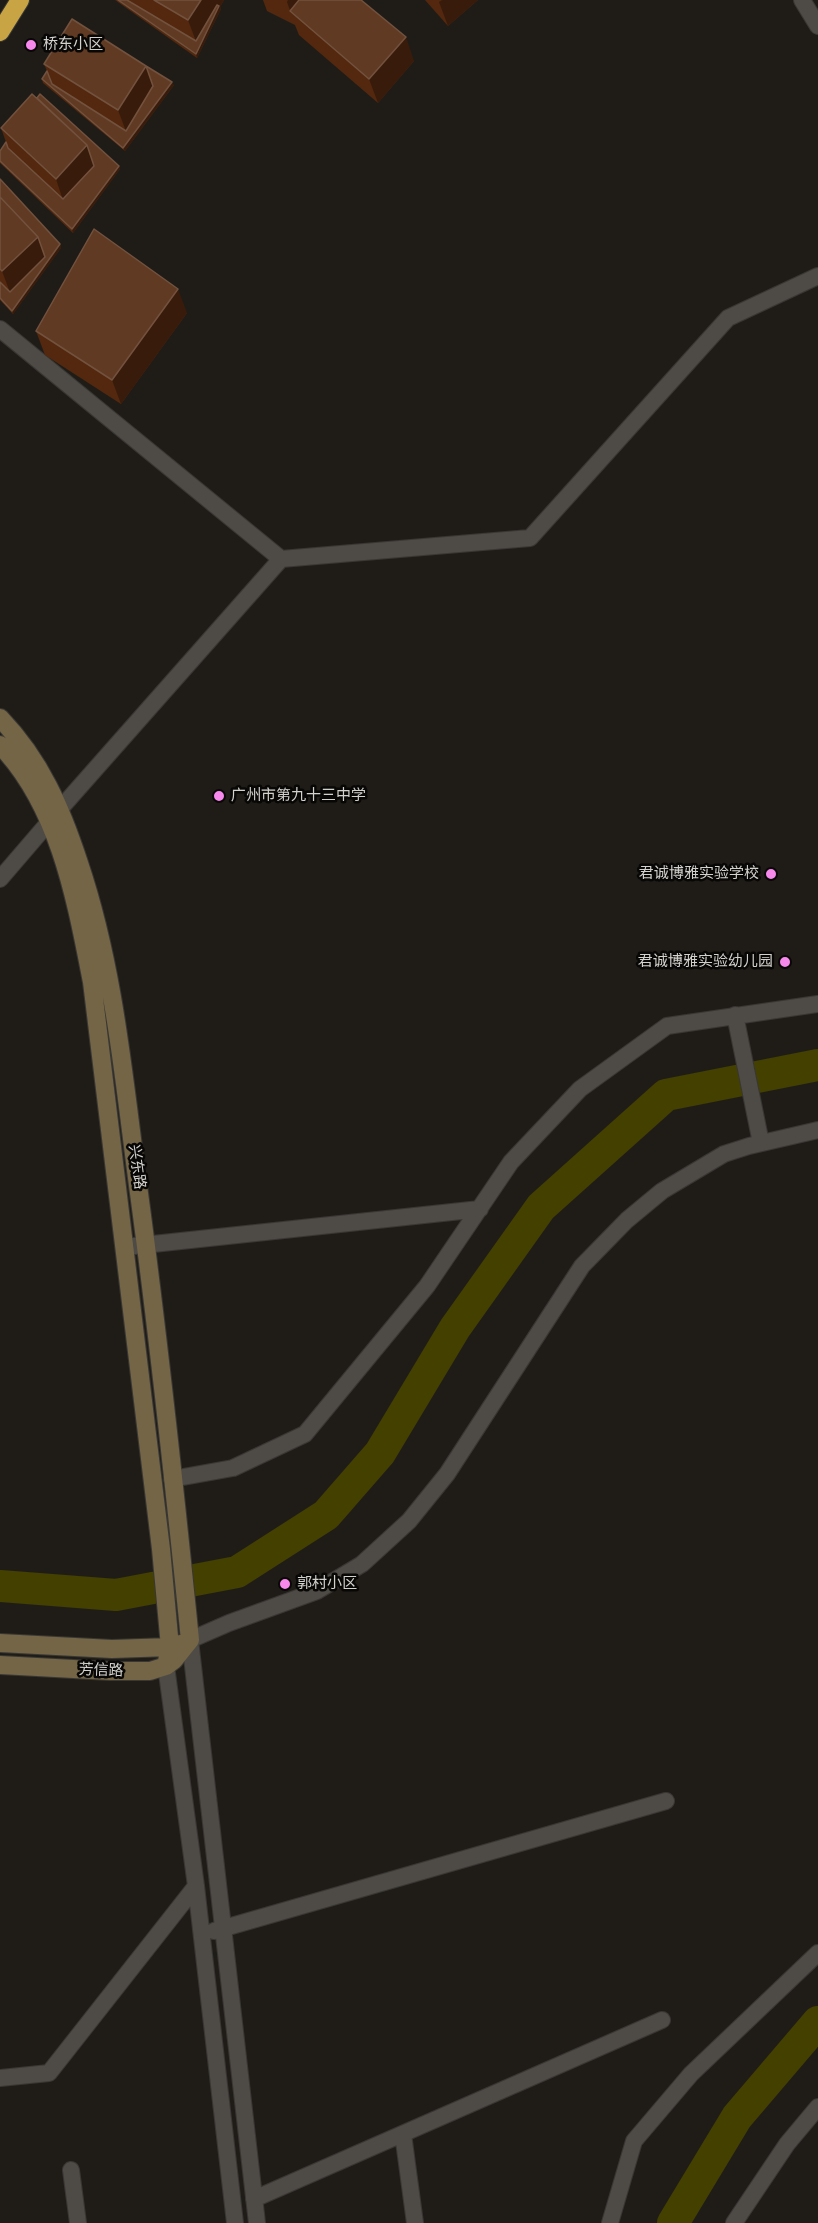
<!DOCTYPE html>
<html>
<head>
<meta charset="utf-8">
<style>
	body { margin:0 }
	canvas { display:block; background:#1f1c18 }
</style>
</head>
<body>
<canvas width="818" height="2223"></canvas>
<script>
const context = document.querySelector('canvas').getContext('2d');
context.lineJoin = 'round';
function stroke(path, color, width, dash) { context.strokeStyle = color; context.lineWidth = width; context.lineCap = dash ? 'butt' : 'round'; context.setLineDash(dash || []); context.stroke(path); }
function paint(path, color) { context.fillStyle = color; context.fill(path, 'evenodd'); }
function write(font, color, halo, rows, align = 'center') {
  context.font = font + ' "Titillium Web","Noto Sans SC",sans-serif'; context.lineWidth = 5; context.setLineDash([]); context.textBaseline = 'middle'; context.strokeStyle = halo; context.fillStyle = color; for (const [text, x, y, turn = 0] of rows) {
    context.save(); context.translate(x, y); context.rotate((+turn || 0) * Math.PI / 180); context.textAlign = isNaN(turn) ? turn : align; if (halo) context.strokeText(text, 0, 0); context.fillText(text, 0, 0); context.restore();
  }
}
stroke(new Path2D(`
	M0,1586L116,1595L237,1572L326,1515L380,1453L455,1328L541,1207L666,1095L818,1065
	M673,2223L737,2117L818,2022`), '#434000', 32);
const street = new Path2D(`
	M802,0L818,26
	M0,329L281,559L530,538L728,318L818,276
	M60,809L281,559
	M0,879L49,822
	M735,1015L761,1143
	M125,1247L480,1209
	M172,1479L233,1468L305,1434L427,1286L511,1162L580,1089L667,1026L818,1004
	M166,1666L196,1886L235,2223
	M214,1931L666,1801
	M0,2078L49,2073L196,1886
	M403,2134L415,2223
	M71,2170L78,2223
	M254,2199L662,2020
	M257,2223L190,1640L229,1623L317,1591L362,1564L409,1521L447,1474L582,1266L627,1220L662,1191L724,1154L749,1146L818,1130
	M610,2223L634,2141L691,2074L818,1953
	M734,2223L787,2144L818,2107`);
const secondary = new Path2D(`
	M0,718C41,761 61,808 79,863C115,970 124,1082 139,1193C159,1342 175,1491 190,1640
	M0,745C60,807 76,901 92,982L161,1549L170,1647L166,1666
	M0,1643L112,1649L170,1647L180,1644
	M0,1665L110,1671H150L166,1666L174,1660L190,1640`);
const highway = new Path2D(`
	M0,32L20,0`);
stroke(street, '#393734', 18);
stroke(secondary, '#393734', 20);
stroke(highway, '#393734', 20);
stroke(street, '#4e4a45', 16);
stroke(secondary, '#736545', 18);
stroke(highway, '#c9a444', 18);
paint(new Path2D(`
	M115,0H224L220,7L221,9L197,58Z
	M263,0H361L414,61L378,103L299,35L295,25L267,11Z
	M425,0H478L448,26Z
	M44,64L174,85L125,151L43,83L42,79L47,71Z
	M1,128L119,166L120,169L73,233L0,163V151L6,142Z
	M0,179L60,244L61,248L13,314L0,300Z
	M187,313L121,404L45,355L36,331Z`), '#53280e');
paint(new Path2D(`
	M201,0H224L220,7L221,9L197,58L196,54L197,44L188,20Z
	M288,0H308L291,13L287,2Z
	M442,0H478L448,26L439,2Z
	M406,37L414,61L378,103L369,79Z
	M146,66L155,90L127,134L118,110Z
	M172,82L174,85L125,151L123,148Z
	M87,145L96,169L64,203L56,179Z
	M119,166L120,169L73,233L72,229Z
	M38,237L47,261L11,295L2,271Z
	M60,244L61,248L13,314L12,311Z
	M178,289L187,313L121,404L112,380Z`), '#381b0a');
const building = new Path2D(`
	M118,0H127L196,41L217,5L219,6L196,54Z
	M154,0H201L188,20Z
	M299,0H361L406,37L369,79L290,11Z
	M72,19L146,66L118,110L44,64Z
	M146,66L172,82L123,148L42,79L47,71L52,84L126,131L153,86Z
	M32,94L87,145L56,179L1,128Z
	M40,94L119,166L72,229L0,161V151L6,142L8,148L63,199L94,166L87,145L37,98Z
	M0,179L60,244L12,311L0,298V282L10,292L45,257L38,237L0,197Z
	M0,197L38,237L2,271L0,269Z
	M94,229L178,289L112,380L36,331Z`);
paint(building, '#603a23');
stroke(building, '#72523e', 1.5);
for (const [x, y, r, color] of [
	[31,45,6,"#f788ec"],
	[219,796,6,"#f788ec"],
	[771,874,6,"#f788ec"],
	[785,962,6,"#f788ec"],
	[285,1584,6,"#f788ec"]
]) { const dot = new Path2D(); dot.arc(x, y, r, 0, 2 * Math.PI); context.fillStyle = color; context.fill(dot); stroke(dot, '#080705', 2); }
write('15px', '#d3d1ce', '#080705', [
	["桥东小区",43,45],
	["广州市第九十三中学",231,796],
	["君诚博雅实验学校",759,874,"right"],
	["君诚博雅实验幼儿园",773,962,"right"],
	["郭村小区",297,1584]
], 'left');
write('15px', '#d3d1ce', '#080705', [
	["兴东路",136,1167,82],
	["芳信路",101,1671,2]
]);
</script>
</body>
</html>
